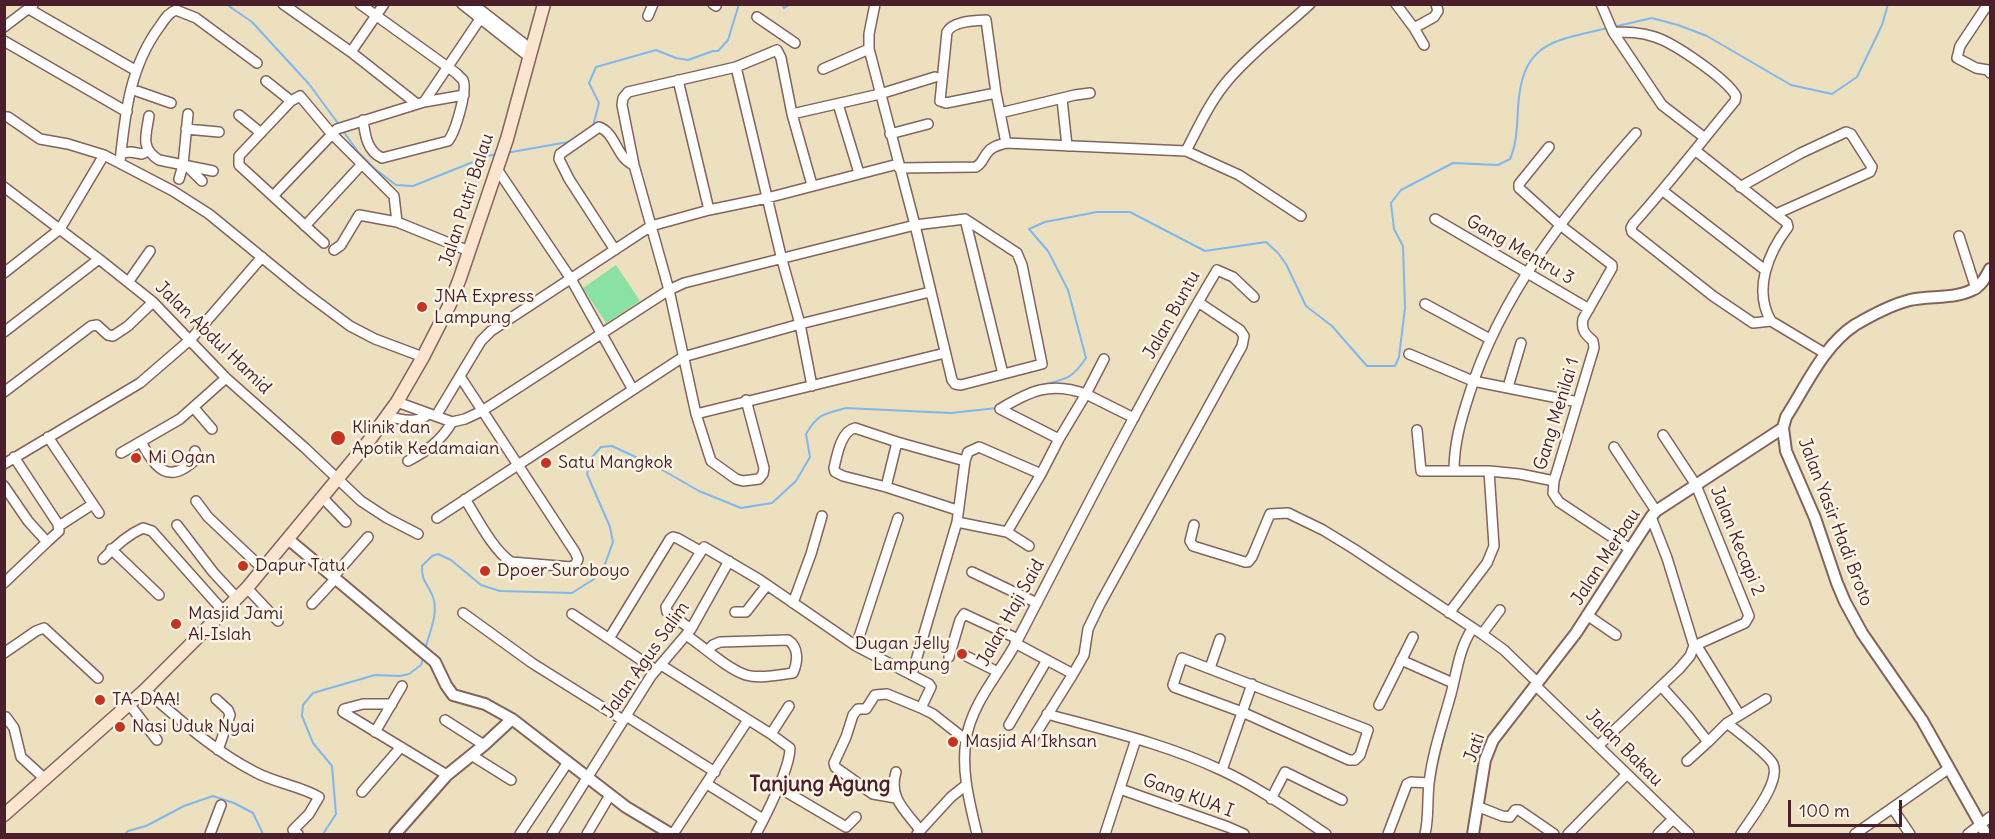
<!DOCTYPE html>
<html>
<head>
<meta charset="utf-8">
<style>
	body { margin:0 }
	#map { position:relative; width:1995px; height:839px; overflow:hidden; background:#ede0be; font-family:Delius,sans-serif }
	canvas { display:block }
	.frame { position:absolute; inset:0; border:6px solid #4a1f2b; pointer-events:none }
	.scale { position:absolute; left:1788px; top:800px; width:114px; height:27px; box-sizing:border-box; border:3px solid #4a1f2b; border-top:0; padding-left:8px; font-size:18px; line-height:21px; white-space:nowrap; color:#4a1f2b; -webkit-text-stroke:4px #fcf5e5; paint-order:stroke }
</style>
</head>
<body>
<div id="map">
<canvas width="1995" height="839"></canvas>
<div class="frame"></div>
<div class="scale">100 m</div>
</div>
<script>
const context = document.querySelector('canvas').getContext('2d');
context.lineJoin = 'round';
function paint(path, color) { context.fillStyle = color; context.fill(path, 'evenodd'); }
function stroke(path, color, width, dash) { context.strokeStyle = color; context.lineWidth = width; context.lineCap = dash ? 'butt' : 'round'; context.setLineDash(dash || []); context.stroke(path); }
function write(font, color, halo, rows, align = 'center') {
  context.font = font + ' Delius,sans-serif'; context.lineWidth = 5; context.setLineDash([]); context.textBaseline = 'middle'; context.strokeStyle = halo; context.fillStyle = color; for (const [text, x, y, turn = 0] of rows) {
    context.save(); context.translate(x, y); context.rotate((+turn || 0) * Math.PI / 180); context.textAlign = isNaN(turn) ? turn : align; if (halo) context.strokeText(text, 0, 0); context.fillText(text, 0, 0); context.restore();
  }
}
paint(new Path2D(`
	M616,265L640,301L606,323L583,288Z`), '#8ae1a4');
stroke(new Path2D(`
	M226,4L252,22L309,84L340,126
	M782,4L784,8L791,4
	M1613,27L1652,18L1678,25L1707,36L1791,85L1832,94L1857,77L1882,25L1888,4
	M593,126L599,103L589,83L596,67L656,50L676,58L688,60L713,51H718L728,40L739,4
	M343,131L359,153L375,169L396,185L413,186L488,156L497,154
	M506,153L568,142L573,139
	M1042,385C1066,379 1072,379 1086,358L1068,290L1048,251L1029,229L1045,222L1097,212H1130L1205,251L1266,242L1278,253L1286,264L1306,306L1332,326L1367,366H1395L1399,357L1405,308L1403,246L1394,229L1391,203L1401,190L1453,163L1498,165L1510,159C1517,143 1517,126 1518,108C1522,42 1552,41 1608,28
	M425,649C429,634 439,613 433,597C428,584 421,581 422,566L432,556L438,554L451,560L481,585L500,591L572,593L594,579L605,564L613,542L610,527L587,474L591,458L601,447L612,446L659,468L699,491L741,508L772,503L796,481L810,457L806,434C818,414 823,414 846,408L951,413L997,408
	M125,834L128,831L146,826L184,806L213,796L234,803L253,813L263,834
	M323,834L336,814L332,766L313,743L302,716L303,705L313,693L375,675L400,676L409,674L421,665L423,658`), '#7eb8ef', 2);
const minor = new Path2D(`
	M283,4L351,52L417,104
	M360,4L456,73C456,73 462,79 463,80C468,90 455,133 448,141L382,158C367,151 365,135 363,120
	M462,4L529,57
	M473,4L531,49
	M713,4L716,6
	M1396,4L1414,28L1424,45
	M1601,4L1613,32L1662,105L1705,138
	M1988,4L1960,46L1957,58L1976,68L1988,70L1990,73
	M29,9L135,70
	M648,16L653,4
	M757,17L795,43
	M4,27L33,5
	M1414,28L1434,17L1438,11L1436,4
	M1613,32C1627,32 1641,32 1655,37C1674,43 1727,79 1736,96L1735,101C1701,142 1669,184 1633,224L1631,228L1632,232L1713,296L1753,323L1771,321C1753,290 1768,253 1788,227L1787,223L1696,151
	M4,41L127,112
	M351,52L384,4
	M736,67L782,260L800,324L812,386
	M823,69L869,49
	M678,80L709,210
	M266,81L291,101
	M131,89L171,103
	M996,93L946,103L940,101L947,32C953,21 973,21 986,20L996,93L1006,143L1186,151C1199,126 1210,101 1229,79C1253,51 1283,29 1310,4
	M1062,99L1067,146
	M424,102L480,19
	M838,104L859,173
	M1000,113L1075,95L1090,93
	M792,114L880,94L935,77
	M239,115L261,133
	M149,116C146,136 140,148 159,160L213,171
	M4,117H8L40,139L68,144L104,155L173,191L209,214L303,291L350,326L375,339L423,357
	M186,129L219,132
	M890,134L928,124
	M1549,147L1519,184V188L1560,225L1612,265V268L1583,319C1581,330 1585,334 1593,341L1594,348L1554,481L1553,493L1559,502L1630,549
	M1186,151L1239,175L1301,216
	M121,153L131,152L142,154L148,151
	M120,162C125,113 130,66 160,26C165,19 168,13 176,10L196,18L257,63
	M188,167L202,181
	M899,168L976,167C983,163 983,157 988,152C992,146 1000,145 1006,143
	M497,169L571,279L632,388
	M179,179L183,165L188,114
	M4,187L99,259L153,302L226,378L305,448L361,501L387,518L418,534
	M1740,187L1801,153L1846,132L1851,134L1872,167L1870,172L1776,214
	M1663,191L1765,270
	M273,196L337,129L424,102L464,95
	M965,219L1003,374
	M1435,219L1589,309
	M305,226L362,164L394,196L397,222
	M1959,236L1976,289
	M324,243L239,165V156L291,101L300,96L331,133L362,164
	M334,250L341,245L359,215L397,222L469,251
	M615,250L569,179L559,159L560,154L599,127C616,133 616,158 634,165
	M4,273L60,229L104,155
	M129,281L150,251
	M1425,304L1490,339
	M1771,321L1826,354
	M4,332L99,259
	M1409,354L1473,381L1578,402
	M1104,359L1086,394L1134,418
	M461,378L575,552L578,559L576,564L571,567L511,562C493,550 477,518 465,499
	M1508,387L1521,343
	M4,392L91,326L97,325L108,335L113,336L128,326L153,302
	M746,400L764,468L763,474L759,479L743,481L736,479L711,461L696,414L669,290L634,165L622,105L623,98L628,92L736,67L777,50L781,58L792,114L812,185
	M397,402L452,422L465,419L482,411L669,290L684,283L915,225L965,219L1017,253L1022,265L1042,364L961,385L955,384L952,380L915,225L869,49V34L875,4
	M194,408L212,429
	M1000,409C1030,391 1050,381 1086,394L1059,439
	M1000,409L1059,439L1041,474
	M696,414L945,353
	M387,416C402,420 416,424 429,414
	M436,416L481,341L491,331L651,226L709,210L767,198L898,164
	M1417,430L1421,471H1454
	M1663,435L1696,485L1749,616L1745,623L1694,646
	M48,437L99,513
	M141,442C156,469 169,486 197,458L195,451
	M1614,447L1656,511
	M121,453L180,419L226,378
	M14,457L58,524L59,531L47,542
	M408,461C427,451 441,441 452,422
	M4,464L140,383L191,339L262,257
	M1489,471L1520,474L1554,481
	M4,486L28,521L47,542L4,583
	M886,487L897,442
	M322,497L346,522
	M196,501L208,517L263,569
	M957,510L886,487L843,476L835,472L834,468C837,455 841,431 855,428L897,442L965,461
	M437,518L683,357L800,324L930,292
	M898,518L856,646L929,684L931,687L921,708L933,714L966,740
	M177,525L213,572L237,598
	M1194,525L1190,541L1193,546L1245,562H1248L1252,557L1270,514L1288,513L1323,530L1354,549L1482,634L1504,650L1537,682
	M59,526L93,504
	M1007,532L1029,546
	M111,549L159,595
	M103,559C115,546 127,535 143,528L152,531L224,612
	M972,572L1037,603
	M334,576L368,537
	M247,588L278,621
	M793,603L811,554L822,516
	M312,604L336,578
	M735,612H746L767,585
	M463,613L532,663L623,720
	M1449,613L1487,563L1494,546L1489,471H1454C1454,443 1461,420 1469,395C1500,295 1568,210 1636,133
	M572,614L656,670
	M1587,615L1616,635
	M691,629L667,612L666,607L704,547L760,580L856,646
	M1482,634L1500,610
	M686,635C704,647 726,668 746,675C759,679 779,675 793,673C798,662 799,647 788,640L720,642L713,645L708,650
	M610,637L670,539L673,537L677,538L700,551
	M1015,643L1073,674L1033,738
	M1697,646L1739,714
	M4,653L36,631L44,628L98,678
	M966,656L998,672
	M949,657L960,620L964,614L1018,639
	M1182,658L1368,730L1360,755L1355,760H1349L1242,712L1174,687L1173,685Z
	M1401,660L1453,683
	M661,665L771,734L790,748C790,768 766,815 756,834
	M1210,668L1220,639
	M912,674L957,522L965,461L968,452L979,447L1041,474L1007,532L957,522
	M1073,674L1084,655L1088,629L1100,604L1242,346L1244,336L1240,330L1198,302
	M1535,685L1689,834
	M1661,686L1687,715L1708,742L1727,723L1766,699
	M145,690C180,720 214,751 255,772C275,783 301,786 319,797L309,814L293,830L298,834
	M216,699L228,710L230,715L218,750
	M129,704L157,740
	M392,704H363L344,709L343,712L447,775
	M1379,705L1413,637
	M1047,714C1105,730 1166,744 1221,770C1258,787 1293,812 1326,834
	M626,716L715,772
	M6,717L14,728L21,757L44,778
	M445,720L484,745
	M1727,723C1737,731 1768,754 1773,764C1781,782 1751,818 1741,834
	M1009,725L1047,660
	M375,732L402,686
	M771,734L789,706
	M1599,745L1679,669L1690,656L1694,646L1667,558L1651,517
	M471,755L511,780
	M1687,761L1708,742
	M1222,770L1252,684
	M896,772C888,798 906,811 920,830
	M707,784L763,819
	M778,787L846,827L856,817
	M1120,789L1228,827L1244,834
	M362,792L401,747
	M896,798L873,794L835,767L834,763L846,737L853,715L858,709H866L875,695L887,694L921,708
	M1271,799L1285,772L1342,800
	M1479,807L1502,816L1510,817L1515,810H1519L1554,834
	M1893,809L1910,834
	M210,834L221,805
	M520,834L568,762
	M552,834L651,676L691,629L729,561
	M587,834L610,795
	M673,834L748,720
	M917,834L951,797L966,785
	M977,834C970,804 961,772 966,740C971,704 999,674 1016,643C1081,518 1145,391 1217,270L1233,277L1254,297
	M1105,834L1136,739
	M1388,834L1407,784L1411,782L1429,783
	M1425,834C1429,817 1427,801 1429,784C1432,754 1443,723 1451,694C1457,671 1459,649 1472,629
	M1568,834L1627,774
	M1658,834L1673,819
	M1855,834L1948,769
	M1968,834L1990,817`);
const tertiary = new Path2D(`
	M288,539L435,662L446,685L453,695L485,704L512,719L626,807L671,834
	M395,834L447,775L484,745L512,719
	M1473,834L1485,760L1493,740L1576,633L1651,517L1656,511L1783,428
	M1986,834L1922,720L1862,633L1845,602L1837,583L1815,518L1786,451L1783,428L1786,417C1806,386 1824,345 1855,325C1872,315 1890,305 1910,300C1930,295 1959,300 1977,287C1983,283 1987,275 1990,269`);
const secondary = new Path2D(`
	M4,815L145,690L247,588L368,442L397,402L423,357L450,304L460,278L507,139L544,4`);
stroke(minor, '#83635e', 12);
stroke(tertiary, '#83635e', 14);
stroke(secondary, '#83635e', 15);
stroke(minor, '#fff', 9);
stroke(tertiary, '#fff', 10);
stroke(secondary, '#fbe5cf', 12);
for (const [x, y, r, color] of [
	[422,307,6,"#c8321e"],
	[338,438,8,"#c8321e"],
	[136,458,6,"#c8321e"],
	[546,463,6,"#c8321e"],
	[243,566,6,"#c8321e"],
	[485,571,6,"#c8321e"],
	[176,624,6,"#c8321e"],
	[962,654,6,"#c8321e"],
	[100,700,6,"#c8321e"],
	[120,727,6,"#c8321e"],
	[953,742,6,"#c8321e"]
]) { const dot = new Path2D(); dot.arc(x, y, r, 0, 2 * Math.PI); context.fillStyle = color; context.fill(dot); stroke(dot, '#fcf5e5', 2); }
write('18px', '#4a1f2b', '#fcf5e5', [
	["Jalan Putri Balau",467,200,-72],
	["Gang Mentru 3",1520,250,30],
	["Jalan Buntu",1172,315,-61],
	["Jalan Abdul Hamid",213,338,44],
	["Gang Menilai 1",1557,414,-73],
	["Jalan Yasir Hadi Broto",1835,522,69],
	["Jalan Kecapi 2",1737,541,68],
	["Jalan Merbau",1606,557,-57],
	["Jalan Haji Said",1011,613,-61],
	["Jalan Agus Salim",646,660,-55],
	["Jati",1475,748,-71],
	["Jalan Bakau",1624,748,45],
	["Gang KUA I",1188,796,20]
]);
write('18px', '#4a1f2b', '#fcf5e5', [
	["JNA Express",434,297],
	["Lampung",434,318],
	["Klinik dan",352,428],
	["Apotik Kedamaian",352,449],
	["Mi Ogan",148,458],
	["Satu Mangkok",558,463],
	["Dapur Tatu",255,566],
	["Dpoer Suroboyo",497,571],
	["Masjid Jami",188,614],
	["Al-Islah",188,635],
	["Dugan Jelly",950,644,"right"],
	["Lampung",950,665,"right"],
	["TA-DAA!",112,700],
	["Nasi Uduk Nyai",132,727],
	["Masjid Al Ikhsan",965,742]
], 'left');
write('bold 21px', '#4a1f2b', '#fcf5e5', [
	["Tanjung Agung",820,785]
]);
</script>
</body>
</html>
